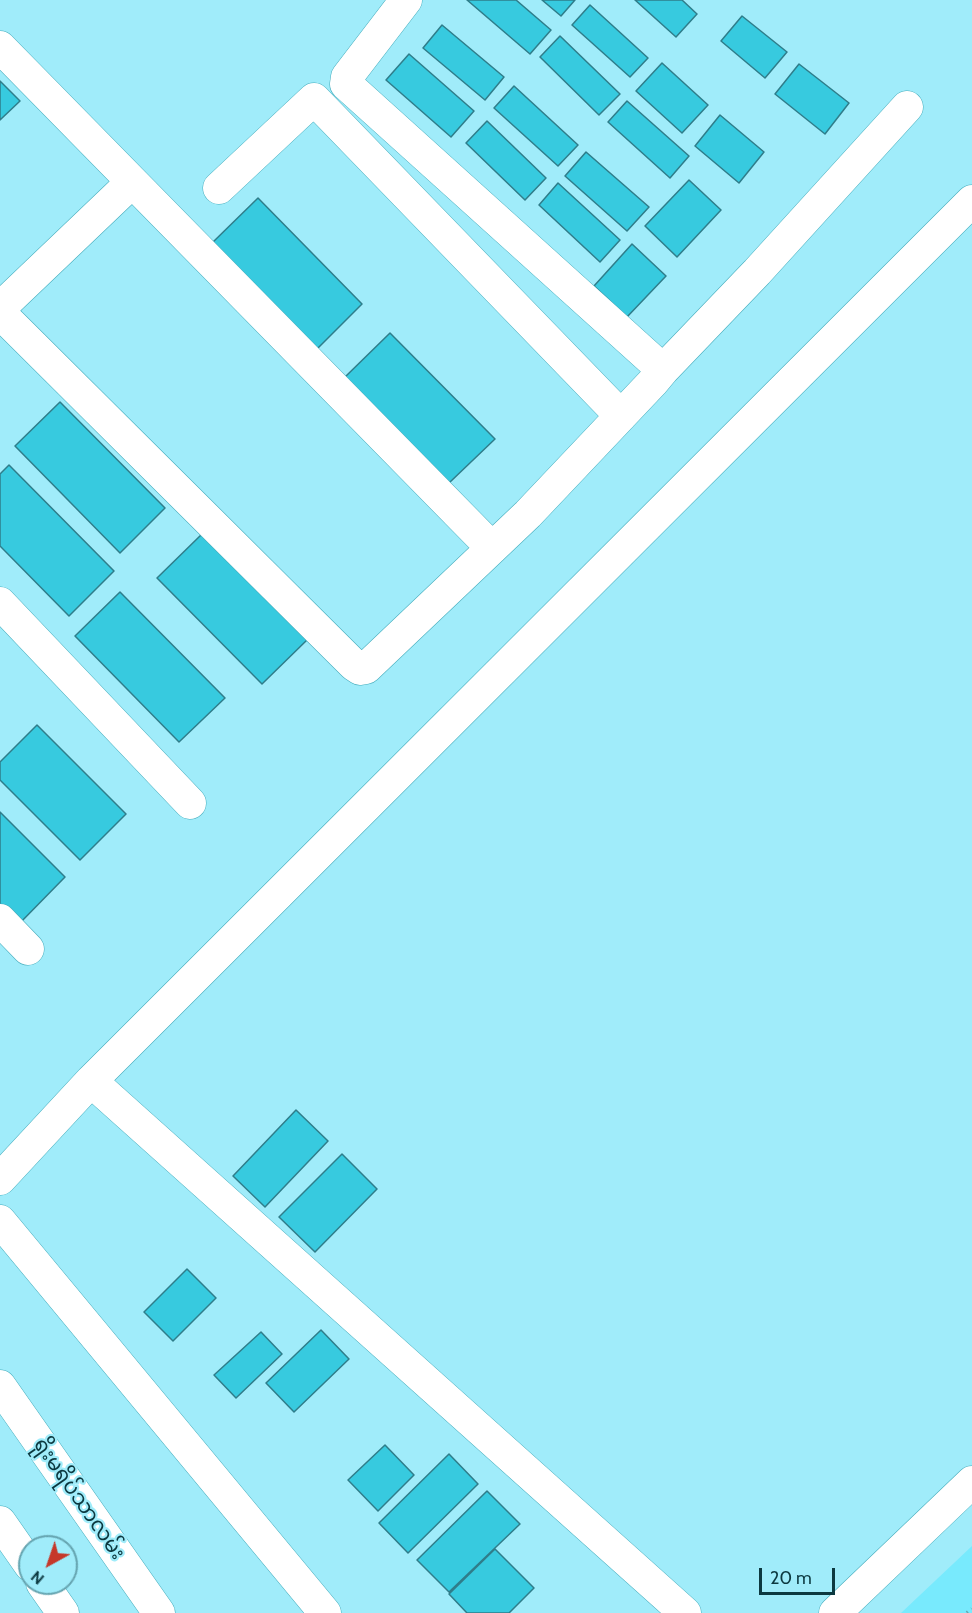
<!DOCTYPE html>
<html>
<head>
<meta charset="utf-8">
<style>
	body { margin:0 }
	#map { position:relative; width:972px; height:1613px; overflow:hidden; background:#a0ecfa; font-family:Cabin,sans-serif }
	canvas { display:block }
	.north { position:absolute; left:18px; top:1535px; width:60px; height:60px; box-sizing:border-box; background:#a0ecfa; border:2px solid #65a4b0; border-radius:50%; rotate:220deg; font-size:16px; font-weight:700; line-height:24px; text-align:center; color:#0c3940 }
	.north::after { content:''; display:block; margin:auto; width:21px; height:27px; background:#c5382a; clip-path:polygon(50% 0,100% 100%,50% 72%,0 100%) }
	.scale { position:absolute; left:759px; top:1568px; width:76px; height:27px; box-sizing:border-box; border:3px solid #0c3940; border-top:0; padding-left:8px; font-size:18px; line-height:21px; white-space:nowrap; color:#0c3940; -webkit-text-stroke:4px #a0ecfa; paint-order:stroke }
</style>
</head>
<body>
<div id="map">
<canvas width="972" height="1613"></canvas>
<div class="north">N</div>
<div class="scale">20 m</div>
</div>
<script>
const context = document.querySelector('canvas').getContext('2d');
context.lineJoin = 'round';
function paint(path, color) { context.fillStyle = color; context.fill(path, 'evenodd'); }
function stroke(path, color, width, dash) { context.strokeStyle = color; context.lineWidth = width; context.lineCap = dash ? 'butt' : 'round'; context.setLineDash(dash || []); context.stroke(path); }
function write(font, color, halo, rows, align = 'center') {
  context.font = font + ' Cabin,"Noto Sans Myanmar",sans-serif'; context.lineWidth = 4.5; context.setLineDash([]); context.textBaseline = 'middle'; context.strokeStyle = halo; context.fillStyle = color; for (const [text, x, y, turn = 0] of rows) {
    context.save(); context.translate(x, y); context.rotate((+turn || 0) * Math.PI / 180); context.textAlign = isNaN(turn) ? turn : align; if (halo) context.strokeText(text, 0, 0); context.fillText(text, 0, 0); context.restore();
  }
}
paint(new Path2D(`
	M972,1546V1613H901Z`), '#78eafd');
const building = new Path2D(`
	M467,0H516L551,30L530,54Z
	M542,0H575L561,16Z
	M635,0H682L697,14L676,37Z
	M590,5L648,58L630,77L572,25Z
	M742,16L787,52L765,78L721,41Z
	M442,25L504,77L485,100L423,48Z
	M560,36L620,94L599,115L540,57Z
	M409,54L474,111L451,137L386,80Z
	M662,63L708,105L682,133L636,91Z
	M799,64L849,103L825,134L775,94Z
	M0,81L20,101L0,120Z
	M514,86L578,145L558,166L494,108Z
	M627,101L689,156L670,178L608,122Z
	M720,115L764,152L739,183L695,146Z
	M487,121L546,178L525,200L466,143Z
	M586,152L649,207L627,231L565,176Z
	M689,180L721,210L677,257L645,226Z
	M558,183L620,240L600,262L539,205Z
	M258,198L362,304L317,349L212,243Z
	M632,244L666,276L627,317L594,286Z
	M390,333L495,439L449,483L345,377Z
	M60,402L165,508L120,553L15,446Z
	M9,465L114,571L69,616L0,546V474Z
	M202,534L307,640L262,684L157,578Z
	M120,592L225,698L179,742L75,636Z
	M37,725L126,814L80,860L0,780V762Z
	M0,812L65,877L18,925L0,907Z
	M296,1110L328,1141L265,1207L233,1176Z
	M342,1154L377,1189L315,1252L279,1217Z
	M187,1269L216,1298L173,1341L144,1312Z
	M321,1330L349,1359L294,1412L266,1383Z
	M261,1332L282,1354L236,1398L214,1375Z
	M385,1445L414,1475L378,1511L348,1480Z
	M449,1454L478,1484L408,1553L379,1523Z
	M487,1491L520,1524L449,1592L417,1560Z
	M495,1549L534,1588L509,1613H467L449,1594Z`);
paint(building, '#37cadf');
stroke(building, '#2f7d8a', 1.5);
const minor = new Path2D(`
	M0,47L492,548
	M219,188L314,99L621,416
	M0,308L131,183
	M0,313L354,665L360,669L366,668L528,514L653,382L663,370L346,84L347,77L406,0
	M663,370L757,272L907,107
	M0,603L190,803
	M0,920L28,949
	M91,1081L685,1613
	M0,1179L91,1081L972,201
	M0,1221L325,1613
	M0,1386L159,1613
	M0,1522L30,1565
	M42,1583L63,1613
	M835,1613L972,1482`);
stroke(minor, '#44acbc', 33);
stroke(new Path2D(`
	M967,1613L972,1609`), '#67a7b3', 4, [1.5, 4.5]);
stroke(minor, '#fff', 32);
write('21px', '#0c3940', '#a0ecfa', [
	["ရိုးမရိပ်သာလမ်း",79,1499,55]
]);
</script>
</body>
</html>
